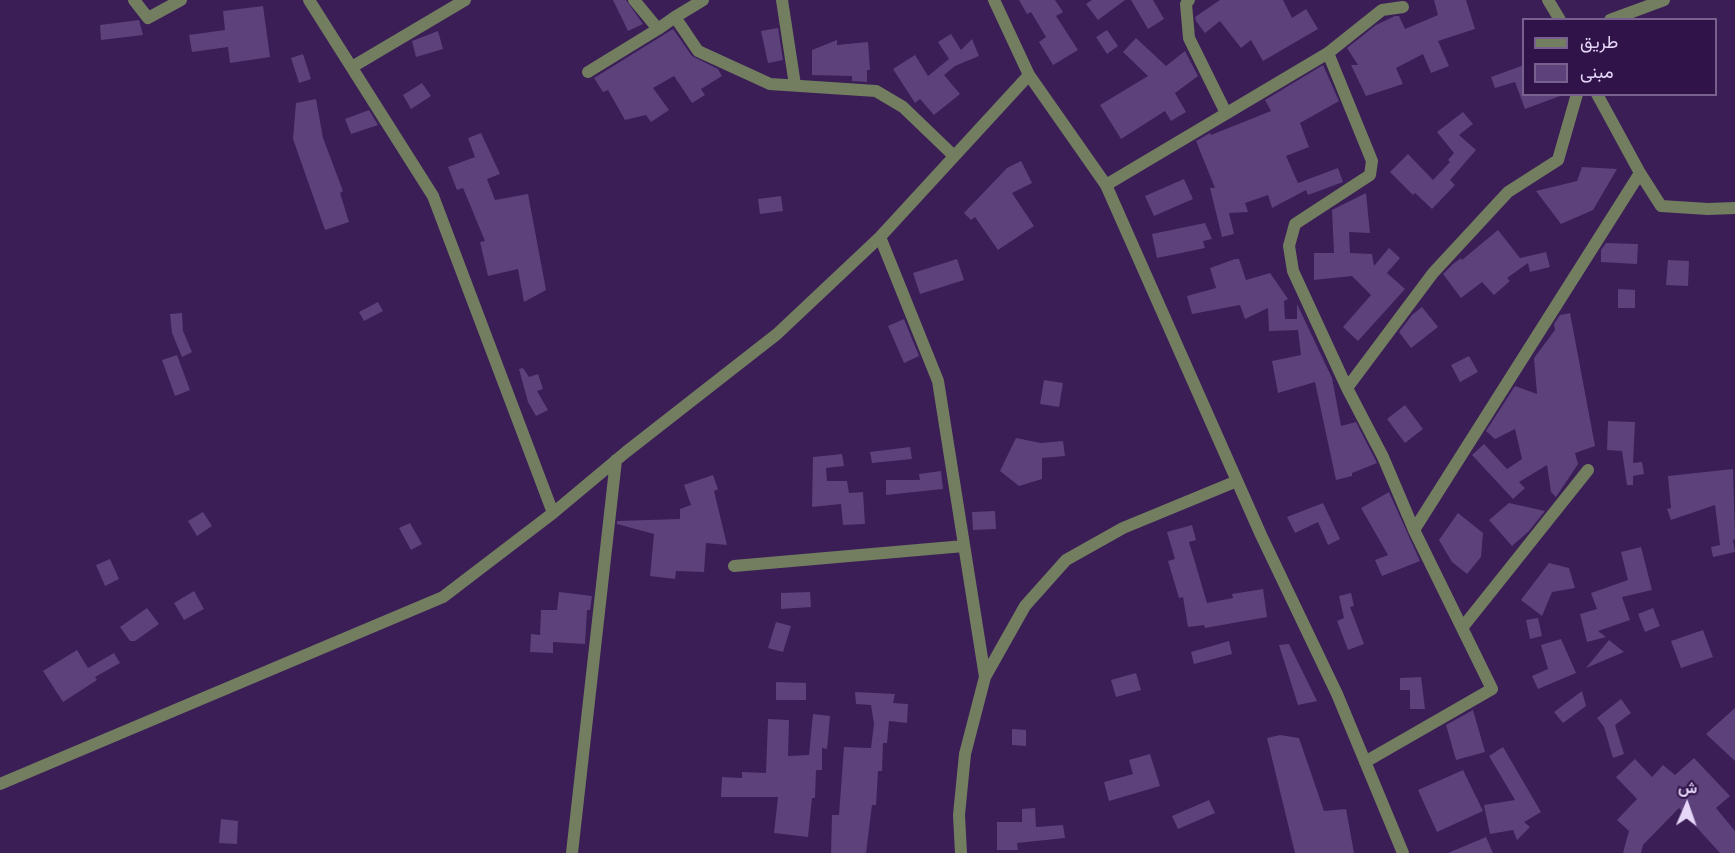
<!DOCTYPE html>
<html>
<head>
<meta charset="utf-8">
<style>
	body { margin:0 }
	#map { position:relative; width:1735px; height:853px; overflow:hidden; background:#3a1e55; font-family:Manrope,Vazirmatn,sans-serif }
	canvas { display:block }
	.legend { position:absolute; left:1522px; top:18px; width:195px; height:78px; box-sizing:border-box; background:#2f1349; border:2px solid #78618f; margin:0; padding:8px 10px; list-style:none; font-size:18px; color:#e6d7f9 }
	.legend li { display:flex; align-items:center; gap:12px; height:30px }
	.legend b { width:30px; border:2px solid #78618f }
	.north { position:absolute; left:1657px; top:775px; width:60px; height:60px; -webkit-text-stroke:4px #2f1349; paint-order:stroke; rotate:2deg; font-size:16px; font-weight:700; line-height:24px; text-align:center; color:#e6d7f9 }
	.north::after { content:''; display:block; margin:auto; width:21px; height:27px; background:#e6d7f9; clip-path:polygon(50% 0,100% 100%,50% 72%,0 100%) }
</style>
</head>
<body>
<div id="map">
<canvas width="1735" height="853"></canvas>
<ul class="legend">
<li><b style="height:8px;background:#737e61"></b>طريق</li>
<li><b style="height:16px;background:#5c417b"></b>مبنى</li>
</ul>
<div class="north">ش</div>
</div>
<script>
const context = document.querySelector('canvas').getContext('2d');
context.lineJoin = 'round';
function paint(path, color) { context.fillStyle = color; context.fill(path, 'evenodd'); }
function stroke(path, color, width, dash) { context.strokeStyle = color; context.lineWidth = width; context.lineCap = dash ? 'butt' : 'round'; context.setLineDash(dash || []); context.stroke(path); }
paint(new Path2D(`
	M613,0H626L643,24L628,31Z
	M1019,0H1055L1063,12L1056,16L1078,50L1053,65L1039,42L1046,37L1031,12L1027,14Z
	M1092,0H1125L1098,20L1086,4Z
	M1131,0H1153L1164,19L1148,29Z
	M1220,0H1283L1292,18L1306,9L1318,29L1263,61L1251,40L1241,48L1220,21L1205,33L1196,21L1195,17Z
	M1434,0H1466L1475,29L1438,41L1449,66L1431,73L1423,54L1396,68L1403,84L1366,96L1351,65H1358L1347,48L1376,25L1395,16H1399L1405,29L1438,15Z
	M263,6L270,57L230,63L228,47L192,52L189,35L225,30L223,11Z
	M139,20L143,35L101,40L100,25Z
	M778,28L783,60L768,63L761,31Z
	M673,29L692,56L718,69L722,76L701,89L705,95L692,103L674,76L653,88L669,110L651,122L646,115L625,120L608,90L603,92L594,78Z
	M1107,30L1118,46L1107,54L1096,37Z
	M438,31L443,49L416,57L412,41Z
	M951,34L961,50L972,39L979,56L955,66L944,75L960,94L934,115L920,99L915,103L893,69L915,55L928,76L949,59L938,42Z
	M1136,38L1166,66L1185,51L1198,76L1175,93L1186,112L1171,121L1165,111L1121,139L1100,105L1148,76L1123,52Z
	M837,40V45L868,42L870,70H867V82L852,81V76L812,75V50Z
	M303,54L311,79L299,83L291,58Z
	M1323,65L1339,101L1300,123L1309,147L1286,156L1298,183L1338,168L1343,182L1308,195L1306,190L1272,208L1268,195L1245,203L1248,212L1229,213L1234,234L1222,237L1210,188H1215L1196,141L1210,133L1211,135L1271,111L1265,100Z
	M1524,65V94L1560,96L1525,109L1515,82L1495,88L1491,77Z
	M422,83L431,96L411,109L403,95Z
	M316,99L323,138L343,191L340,193L349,222L325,230L293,139L296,103Z
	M369,110L378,125L351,134L345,119Z
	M1463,112L1473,124L1459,135L1476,150L1450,180L1455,185L1432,209L1415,193L1413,195L1390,172L1408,154L1433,180L1450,162L1448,160L1454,153L1437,132Z
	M481,133L500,174L487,179L495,200L528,194L546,290L524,302L518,269L488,276L480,242L485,241L463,188L457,190L448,167L475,157L468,138Z
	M1021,161L1032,183L1012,193L1034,226L998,250L975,217L971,220L964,213L1007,168Z
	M1582,167L1617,169L1593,210L1561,224L1536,191L1577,181Z
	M1184,179L1193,199L1154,216L1145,196Z
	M1366,193L1370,233L1349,232L1350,253L1372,254L1374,266L1389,248L1400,258L1387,273L1405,289L1358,341L1343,327L1371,295L1352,276L1314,280V253H1334L1332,210Z
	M781,196L783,211L760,214L758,199Z
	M1205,223L1212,239L1203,241L1205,248L1157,258L1152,234Z
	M1498,230L1520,258L1546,252L1550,267L1530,272L1528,263L1507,278L1510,281L1494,295L1482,282L1461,298L1443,274L1453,264L1461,258L1462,260Z
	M1606,243L1638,244L1637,264L1601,262V250Z
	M957,259L964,280L920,294L913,273Z
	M1235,259H1239L1246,280L1270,273L1288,299L1284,301L1285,319H1297V304L1332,378L1341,426L1356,422L1377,463L1352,473V476L1336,480L1315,382L1278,393L1272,361L1301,355L1298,330L1269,331L1268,308L1245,319L1240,305L1192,314L1187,296L1216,288L1210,268Z
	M1668,260L1689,261L1688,286L1666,285Z
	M1618,289L1635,290V308H1618Z
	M378,302L383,311L364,321L359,312Z
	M1422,307L1438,327L1411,348L1399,332L1412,315Z
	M182,313L183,331L192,352L182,357L172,333L170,314Z
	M1570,313L1595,446L1575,453L1578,464L1556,497L1551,492L1547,465L1519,482L1525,488L1513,499L1472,455L1484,444L1507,469L1522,459L1515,429L1495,439L1486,431L1515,386L1537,394L1534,358L1555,330L1554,324L1560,315Z
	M904,319L919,356L904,363L888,326Z
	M177,355L190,390L175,396L162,360Z
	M1469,356L1478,372L1460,382L1451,365Z
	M523,368L529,377L538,374L543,389L537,391L548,410L536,416L528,402L519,369Z
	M1044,380L1063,383L1059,407L1040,404Z
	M1405,405L1423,429L1405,443L1387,419Z
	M1608,421L1635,422L1633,463L1642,462L1644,474L1633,476V485H1627L1622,451L1607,450Z
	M1016,438L1041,443L1063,441L1065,456L1042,458V479L1019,486L1000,471Z
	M910,447L912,459L872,463L870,452Z
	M842,454L844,466L826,468L827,481H847L849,493L863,492L865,524L843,525L841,504L812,507L813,457Z
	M1733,469L1735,539L1733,540L1735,552L1713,557L1711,547L1720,545L1715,505L1671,520L1667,509L1671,508L1668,476Z
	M941,471L943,489L886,495V480H920L919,474Z
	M713,475L718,489L714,491L727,545L706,543L704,572L676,571L675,579L650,576L654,534L617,524V521L680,519V509L691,505L684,485Z
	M1389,492L1420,561L1382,576L1375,560L1388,555L1361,508Z
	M1323,503L1340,539L1328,545L1318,522L1295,533L1287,517Z
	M1509,503L1545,511L1529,531L1512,546L1489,520Z
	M995,511L996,529L973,530L972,512Z
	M203,512L212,526L197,536L188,521Z
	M1458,513L1483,533L1481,557L1467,574L1452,562L1439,540Z
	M410,523L422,544L411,550L399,528Z
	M1192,525L1196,540L1189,542L1207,603L1233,598L1232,594L1263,589L1267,617L1205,628L1204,625L1188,627L1183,597L1179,598L1168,561L1175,559L1167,532Z
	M1641,547L1652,590L1622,597L1630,620L1598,631L1606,637L1587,642L1580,614L1597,609L1591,593L1628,580L1621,552Z
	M110,559L119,579L105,586L96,565Z
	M1549,563L1569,568L1575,588L1552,592L1542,616L1521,600Z
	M194,591L204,609L184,620L174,603Z
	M559,592L592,596L590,610H587L585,644L553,642V653L530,652L531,634L540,635L541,610H557Z
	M810,592L811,607L781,609V593Z
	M1351,593L1354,606L1350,607L1364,644L1348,650L1337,621L1344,618L1339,596Z
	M147,608L159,624L135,641H130L120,627Z
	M1653,608L1660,626L1645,632L1638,614Z
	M1538,618L1542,636L1530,639L1526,620Z
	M776,622L791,626L783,652L768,648Z
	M1703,630L1713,657L1681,668L1671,641Z
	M1561,639L1576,673L1538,689L1532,676L1548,669L1541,645Z
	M1609,640L1624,652L1586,668Z
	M1229,641L1232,654L1194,664L1191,652Z
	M1289,644L1317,701L1298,705L1279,645Z
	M77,650L88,668L114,653L120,663L95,677L97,680L63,702L43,671Z
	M1136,673L1141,690L1116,697L1111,680Z
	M1421,677L1425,709H1410V690H1400V678Z
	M776,682L806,683V700H776Z
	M1582,691L1586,706L1563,723L1554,712Z
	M855,692L895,694L893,703L908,704L907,723L889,721L887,743H883L882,771H878L876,805H872L866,853H831L832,815H839L844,747L871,748L874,724L871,705L856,704Z
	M1621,699L1631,713L1615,725L1624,754L1613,758L1604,727L1597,718Z
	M1735,708V761L1706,734Z
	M1473,710L1485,752L1456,760L1446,725Z
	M813,714L830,716L827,749L822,748V770H816L815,798H812L808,837L774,833L778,797H721L722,777L742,778V772L766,773L768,719L789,720L788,756L809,755Z
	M1012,729L1026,730V746L1012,745Z
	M1280,735L1299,738L1324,811L1346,809L1354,853H1295L1267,738Z
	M1503,747L1541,812L1524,822L1530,827L1517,840L1513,830L1490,834L1484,805L1515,800L1489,756Z
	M1150,754L1160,786L1109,801L1104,782L1133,774L1129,760Z
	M1694,758L1730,796L1716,808L1735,831V853H1720L1679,808L1643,845L1641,853H1623L1629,831L1617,820L1637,799L1616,777L1635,759L1652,777L1663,765L1675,775Z
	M1463,770L1483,811L1437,832L1418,790Z
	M1209,800L1215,813L1178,829L1172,816Z
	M1035,808L1036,827L1063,825L1065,838L1017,843L1018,850H997V822H1022V809Z
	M221,819L238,821L237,844L219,843Z
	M1486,837L1493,853H1448Z`), '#5c417b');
stroke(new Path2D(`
	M134,0L148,18L181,0
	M309,0L433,196L553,513
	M634,0L658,29L675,17
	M703,0L675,17L698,51L770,84L876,91L903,107L954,156
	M782,0L795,85
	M994,0L1029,75L1106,185
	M1189,0L1186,4L1189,38L1226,113
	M1548,0L1560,20
	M1610,20L1664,0
	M1328,53L1382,10L1403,7
	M352,67L465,0
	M588,72L658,29
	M1577,94L1558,160L1508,192L1433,273L1347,388L1383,457L1414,530L1640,173L1597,94
	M1640,173L1661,206L1708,209L1735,208
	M880,237L938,381L985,677
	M1347,388L1293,271L1289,246L1295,224L1370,175L1372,161L1328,53L1106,185L1261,535L1337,694L1403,853
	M734,566L964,546
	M1462,628L1588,470
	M1365,762L1492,689L1414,530
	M0,784L443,597L553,513L626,452L777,334L880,237L1029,75
	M572,853L616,460
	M961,853L959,815L965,754L985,677L1025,606L1066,560L1123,528L1237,481`), '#737e61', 12);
</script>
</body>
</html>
